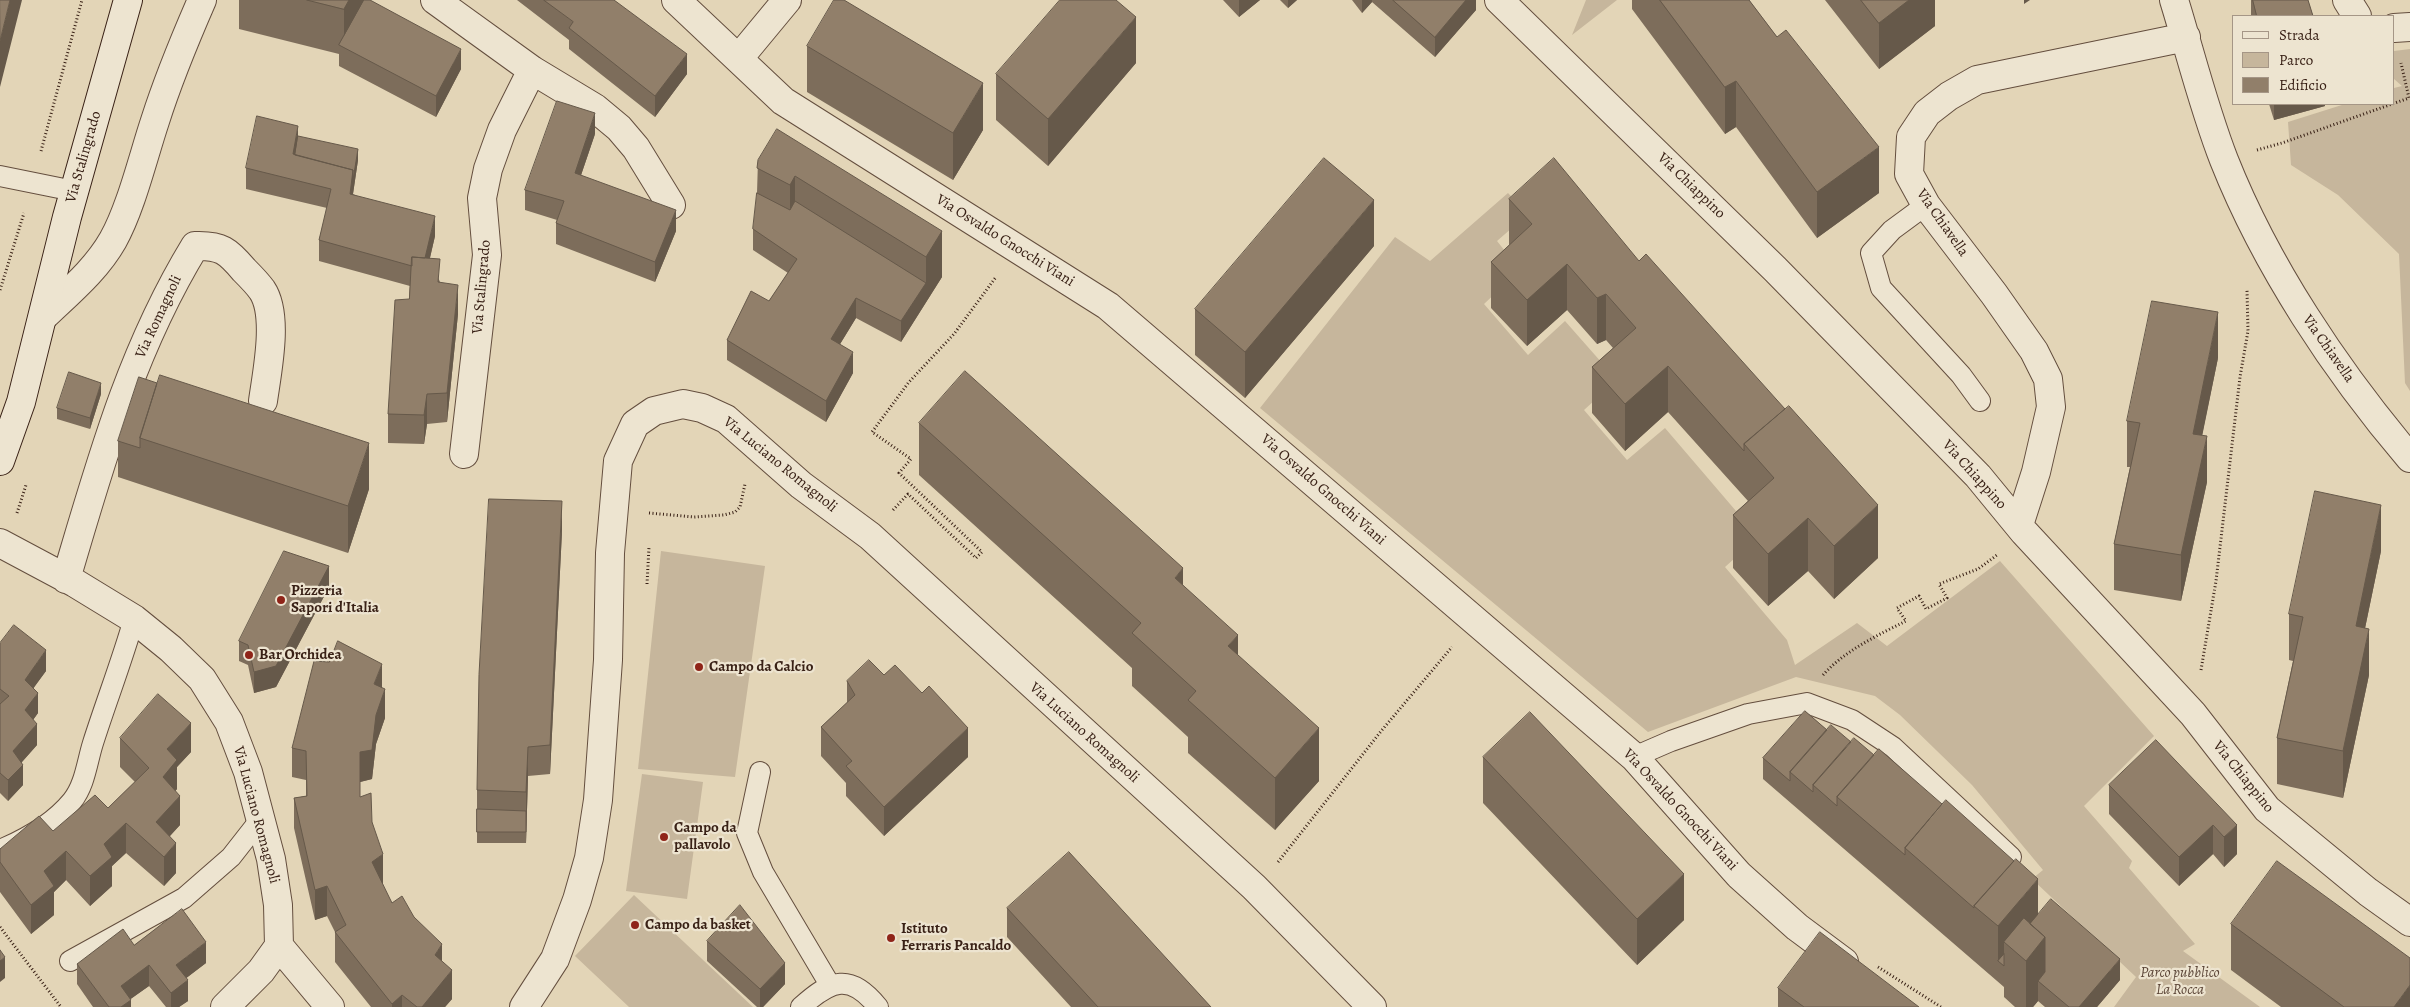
<!DOCTYPE html>
<html>
<head>
<meta charset="utf-8">
<style>
	body { margin:0 }
	#map { position:relative; width:2410px; height:1007px; overflow:hidden; background:#e3d5b7; font-family:Alegreya,serif }
	canvas { display:block }
	.legend { position:absolute; left:2232px; top:15px; width:162px; height:90px; box-sizing:border-box; background:#ede4d0; border:1px solid #a59686; margin:0; padding:6px 9px; list-style:none; font-size:15px; color:#392116 }
	.legend li { display:flex; align-items:center; gap:10px; height:25px }
	.legend b { width:25px; border:1px solid #a59686 }
</style>
</head>
<body>
<div id="map">
<canvas width="2410" height="1007"></canvas>
<ul class="legend">
<li><b style="height:6px;background:#ede4d0"></b>Strada</li>
<li><b style="height:14px;background:#c6b69c"></b>Parco</li>
<li><b style="height:14px;background:#917f6a"></b>Edificio</li>
</ul>
</div>
<script>
const context = document.querySelector('canvas').getContext('2d');
context.lineJoin = 'round';
function paint(path, color) { context.fillStyle = color; context.fill(path, 'evenodd'); }
function stroke(path, color, width, dash) { context.strokeStyle = color; context.lineWidth = width; context.lineCap = dash ? 'butt' : 'round'; context.setLineDash(dash || []); context.stroke(path); }
function write(font, color, halo, rows, align = 'center') {
  context.font = font + ' Alegreya,serif'; context.lineWidth = 4.5; context.setLineDash([]); context.textBaseline = 'middle'; context.strokeStyle = halo; context.fillStyle = color; for (const [text, x, y, turn = 0] of rows) {
    context.save(); context.translate(x, y); context.rotate((+turn || 0) * Math.PI / 180); context.textAlign = isNaN(turn) ? turn : align; if (halo) context.strokeText(text, 0, 0); context.fillText(text, 0, 0); context.restore();
  }
}
paint(new Path2D(`
	M1586,0H1617L1572,35Z
	M2410,49V391L2405,383L2399,254L2338,195L2291,165L2288,122L2345,104H2394V88L2402,86L2394,79V51Z
	M1508,193L1528,214L1497,241L1520,270L1484,304L1528,355L1565,321L1617,380L1584,410L1627,460L1665,428L1736,511L1743,507L1765,531L1725,567L1787,640L1795,665L1857,623L1887,646L2000,561L2154,736L2084,806L2132,861L2129,868L2195,944L2183,951L2260,1007H2114L2136,977L2032,879L2043,870L1972,785L1900,715L1875,696L1796,677L1648,732L1260,408L1395,237L1430,261Z
	M661,551L765,566L735,777L638,769Z
	M642,774L703,782L687,899L626,891Z
	M634,895L753,1007H629L575,956Z`), '#c6b69c');
const lane = new Path2D(`
	M0,176L74,191
	M1926,205L1892,230L1871,253L1881,288L1961,375L1980,401
	M1634,757L1671,741L1748,714L1807,703L1852,720L1893,747L2011,857
	M760,772L747,833L763,872L830,985
	M0,850C26,839 54,823 72,801C85,785 87,762 93,743C106,702 122,661 134,619
	M70,961L184,898L231,857L260,820
	M801,1007C831,980 850,972 878,1007`);
const street = new Path2D(`
	M435,0L532,70L595,108L619,128L636,148L671,205
	M676,0L783,101L1108,306L1634,757L1739,875L1797,927L1844,962
	M1499,0L1775,269L1978,476L2024,532L2193,714L2267,809L2368,892L2410,922
	M2174,0C2190,52 2204,109 2224,160C2266,266 2336,371 2410,458
	M2347,0L2357,16
	M2394,28L2410,27
	M739,58L787,0
	M44,316C69,292 96,270 113,240C131,208 143,157 155,121C168,80 185,39 202,0
	M464,454L487,255L482,198L488,169L502,130L532,70
	M2019,525L2036,472L2051,407L2048,379L2034,351L1994,294L1926,205L1909,174L1911,137L1927,113L1949,96L1977,80L2186,37
	M0,543L75,583L134,619L171,649L202,679L229,722L248,772L271,859L278,905L279,946L330,1007
	M66,579C101,461 131,351 195,246C221,245 228,251 244,270C250,276 257,283 262,290C279,315 267,372 263,401
	M225,1007L261,971L279,946
	M524,1007L555,959L577,900L589,858L598,800L608,660L610,553L618,461L635,424L654,411L683,404L702,408L726,419L801,485L870,536L1254,887L1372,1007`);
const secondary = new Path2D(`
	M0,461L21,402L67,217L128,0`);
stroke(lane, '#644e3e', 22);
stroke(street, '#644e3e', 30);
stroke(secondary, '#392116', 30);
stroke(new Path2D(`
	M2257,150L2282,143L2409,98L2401,63
	M41,151L82,0
	M0,290L24,213
	M893,510L908,494L976,558L982,552L899,473L911,459L872,432L909,382L954,334L996,277
	M17,513L26,485
	M649,513L694,517L724,515L735,512L740,507L745,484
	M647,584L649,547
	M2201,670L2216,581L2240,377L2248,331L2247,290
	M1823,675C1844,651 1878,635 1906,621L1897,608L1919,596L1926,609L1947,598L1939,584L1978,569L1997,555
	M1278,862L1382,730L1452,647
	M0,927L61,1007
	M1878,967L1941,1007`), '#392116', 3, [1, 2.5]);
stroke(lane, '#ede4d0', 20);
stroke(street, '#ede4d0', 28);
stroke(secondary, '#ede4d0', 28);
paint(new Path2D(`
	M239,0H370L461,69L436,117L339,66V54L239,29Z
	M517,0H614L687,74L655,117L569,49V40Z
	M1223,0H1260L1239,17Z
	M1280,0H1297L1288,8Z
	M1352,0H1476V10L1435,57L1372,2L1362,13Z
	M1632,0H1749L1777,37L1879,193L1817,238L1736,127L1725,134L1632,9Z
	M1825,0H1935V26L1879,69Z
	M2251,0H2308L2313,16H2251Z
	M807,46L983,130L953,180L807,92Z
	M1136,63L1048,166L996,120V74Z
	M2269,104H2325V106L2274,120Z
	M595,134L581,175L676,231L655,282L556,244V223L557,220L525,210V190Z
	M298,136L358,160L353,194L435,236L430,258L440,282L458,314L447,422L427,424L424,444L388,443V414L409,299L410,286L319,261V240L327,208L246,189V168Z
	M758,160L942,231V277L901,342L856,318L840,344L853,373L826,422L727,360V340L769,301L788,273L753,250V229L757,193Z
	M1509,199L1878,558L1834,599L1808,571L1768,606L1733,568V515L1748,501L1668,412L1625,451L1592,413V367L1613,348L1606,340L1597,344L1567,310L1527,346L1491,308V262L1509,245Z
	M1374,246L1245,398L1195,355V309Z
	M2218,358L2202,435L2207,482L2181,601L2114,590V544L2130,467H2127V421Z
	M139,377L369,489L348,553L118,477V441Z
	M101,394L90,429L57,419V408Z
	M919,423L1183,585L1238,655L1319,781L1275,830L1188,753V737L1132,686V668L919,475Z
	M562,531L550,774L528,776L526,843H477V790Z
	M2381,551L2365,628L2369,675L2343,798L2277,784V738L2293,661L2289,660V614Z
	M329,587L276,687L254,693L248,665L239,661V641Z
	M0,643L46,671L33,688L38,713L33,720L37,745L22,762L23,785L8,801L0,793Z
	M884,675L968,757L884,836L846,796V783L821,756V727L847,703V681Z
	M382,688L385,718L376,744L372,779L360,782V797L372,822L383,883L382,884L392,903L414,917L442,962L452,999L445,1007H371L335,962V932L327,916L315,920L294,828V798L306,796V780L292,777V748Z
	M1805,711L2038,914L2120,980L2097,1007H2045L2038,1001L2033,1007H2015L2004,997V987L1763,779V758Z
	M120,738L191,752L177,767V789L175,791L180,825L170,836L176,873L164,886L126,853L112,866V886L90,906L66,880L54,892V915L31,934L0,892V849L53,831L108,808L135,782L120,767Z
	M2156,740L2237,854L2224,867L2213,854L2179,886L2109,814V785Z
	M1483,757L1684,920L1637,965L1483,803Z
	M1007,908L1211,1007H1071L1007,937Z
	M2231,924L2410,1007H2281L2231,970Z
	M707,941L785,984L763,1007H757L707,961Z
	M134,945L206,963L186,978L188,1001L179,1007H166L149,986L130,999L131,1007H93L77,984V964Z
	M1778,988L1919,1007H1778Z`), '#7d6d5b');
paint(new Path2D(`
	M10,0H22L0,87V41Z
	M349,0H365L344,48V9Z
	M1239,0H1260L1239,17Z
	M1288,0H1297L1288,8Z
	M1362,0H1372V2L1362,13Z
	M1466,0H1476V10L1435,57V37Z
	M1909,0H1935V26L1879,69V23Z
	M2024,0H2030L2024,4Z
	M1136,17V63L1048,166V119Z
	M461,49V69L436,117V96Z
	M687,54V74L655,117V96Z
	M1736,81V127L1725,134V87Z
	M983,83V130L953,180V133Z
	M2274,104H2325V106L2274,120Z
	M595,113V134L575,193V173Z
	M298,126V146L295,165L293,154Z
	M1879,147V193L1817,238V192Z
	M358,149V160L350,214V194L353,170Z
	M795,176V222L790,231V185Z
	M1374,200V246L1245,398V352Z
	M676,210V231L655,282V262Z
	M435,216V236L423,287V266Z
	M942,231V277L901,342V321L926,283V257Z
	M1567,264V310L1527,346V300Z
	M458,285V314L447,422V393Z
	M1606,294V340L1597,344V298Z
	M856,298V318L831,359V339Z
	M2218,312V358L2193,481V434Z
	M853,352V373L826,422V401Z
	M1668,366V412L1625,451V404Z
	M101,383V394L90,429V418Z
	M427,394V424L424,444V415Z
	M2207,436V482L2181,601V555Z
	M369,443V489L348,553V506Z
	M562,501V531L550,774V745Z
	M1878,505V558L1834,599V546Z
	M2381,505V551L2356,672V626Z
	M1808,518V571L1768,606V554Z
	M329,566V587L276,687L254,693V672Z
	M1183,568V621L1175,578Z
	M2369,629V675L2343,798V751Z
	M1238,635V687L1228,646Z
	M46,650V671L25,700V680Z
	M382,664V694L374,684Z
	M385,689V718L376,744L372,779L360,782V752L376,715Z
	M38,693V713L25,731V710Z
	M191,723V752L177,767V789L163,806V777L167,749Z
	M37,724V745L13,772V751Z
	M968,728V757L884,836V807Z
	M1319,728V781L1275,830V778Z
	M528,747V776L526,843V792Z
	M23,765V785L8,801V780Z
	M180,796V825L156,851V822Z
	M126,823V853L112,866V886L90,906V876L104,844Z
	M2213,825V854L2179,886V857Z
	M2237,825V854L2224,867V837Z
	M176,843V873L164,886V857Z
	M66,851V880L54,892V915L31,934V905L44,871Z
	M383,854V883L372,892V862Z
	M1684,874V920L1637,965V919Z
	M2038,879V934L2004,942V966L1998,961V926Z
	M327,886V916L315,920V890Z
	M2045,937V987L2038,981V1001L2033,1007H2026V961Z
	M206,942V963L176,986V965Z
	M442,944V974L435,955Z
	M5,957V978L0,982V961Z
	M2120,959V980L2097,1007H2079Z
	M785,963V984L763,1007H760V989Z
	M149,965V986L121,1006V986Z
	M452,970V999L445,1007H422Z
	M188,980V1001L179,1007H171V993Z
	M2410,985V1007H2394Z
	M402,995V1007H392V1004Z
	M131,1000V1007H121Z`), '#66594a');
const building = new Path2D(`
	M0,0H10L0,41Z
	M307,0H349L344,9Z
	M364,0H370L461,49L436,96L339,45Z
	M544,0H614L687,54L655,96L569,28L573,22Z
	M834,0H844L983,83L953,133L807,46Z
	M1060,0H1116L1136,17L1048,119L996,74Z
	M1393,0H1466L1435,37Z
	M1660,0H1749L1777,37L1786,30L1879,147L1817,192L1736,81L1725,87Z
	M1861,0H1909L1879,23Z
	M2253,0H2308L2313,16H2257Z
	M557,101L595,113L575,173L676,210L655,262L556,223L564,201L525,190Z
	M257,116L298,126L293,154L353,170L350,194L435,216L425,258L412,257V266L319,240L331,189L246,168Z
	M777,129L942,231L926,257L795,176L790,185L757,168L758,160Z
	M298,136L358,149L353,180V170L295,155Z
	M1324,158L1374,200L1245,352L1195,309Z
	M1554,158L1639,261L1646,254L1785,409L1744,444V451L1668,366L1625,404L1592,367L1636,328L1606,294L1597,298L1567,264L1527,300L1491,262L1532,224L1509,199Z
	M757,193L790,210L795,201L926,283L901,321L856,298L831,339L853,352L826,401L727,340L751,291L769,301L797,259L753,229Z
	M412,257L440,259L438,282L458,285L447,393L427,394L424,415L388,414L395,300L409,299Z
	M2152,301L2218,312L2193,434L2207,436L2181,555L2114,544L2140,423L2127,421Z
	M965,371L1183,568L1175,578L1238,635L1228,646L1319,728L1275,778L1188,700L1196,691L1132,633L1141,623L919,423Z
	M69,372L101,383L90,418L57,408Z
	M160,375L369,443L348,506L140,438Z
	M139,377L157,383L140,438V448L118,441Z
	M1789,406L1878,505L1834,546L1808,518L1768,554L1733,515L1774,478L1744,444Z
	M2315,491L2381,505L2356,626L2369,629L2343,751L2277,738L2303,617L2289,614Z
	M489,499L562,501L550,745L528,747L526,792L477,790L479,675Z
	M284,551L329,566L276,666L254,672L248,645L239,641Z
	M14,625L46,650L25,680L38,693L25,710L37,724L13,751L23,765L8,780L0,773V704L9,696L0,689V643Z
	M338,641L382,664L374,684L385,689L376,715L372,750L360,752V797L371,793L372,822L383,854L372,862L392,903L402,896L414,917L442,944L435,955L452,970L422,1007H417L402,995L392,1004L335,932L346,925L327,886L315,890L294,798L307,796L306,751L292,748L314,661L329,662Z
	M869,660L884,675L895,665L922,693L929,686L968,728L884,807L846,766L852,761L821,727L855,695L847,681Z
	M158,694L191,723L167,749L177,760L163,777L180,796L156,822L176,843L164,857L126,823L104,844L112,857L90,876L66,851L44,871L54,886L31,905L0,862V849L39,816L53,831L95,795L108,808L149,768L120,738Z
	M1805,711L1827,730L1790,772V781L1763,758Z
	M1530,712L1684,874L1637,919L1483,757Z
	M1831,725L1851,742L1813,785V792L1790,772Z
	M1854,738L1874,755L1837,797V806L1813,785Z
	M2156,740L2237,825L2224,837L2213,825L2179,857L2109,785Z
	M1879,749L1942,804L1905,848V855L1837,797Z
	M1946,800L2014,861L1974,906V908L1905,848Z
	M477,809L526,811V832H477Z
	M1069,852L1211,1007H1098L1007,908Z
	M2016,859L2038,879L1998,926L1974,906Z
	M2277,861L2410,958V985L2394,1007H2344L2231,924Z
	M2051,899L2120,959L2079,1007H2069L2038,981L2045,972V937L2030,924Z
	M740,905L785,963L760,989L707,941Z
	M182,909L206,942L176,965L188,980L171,993L149,965L121,986L131,1000L121,1007H109L77,964L123,929L134,945Z
	M2024,918L2045,937L2026,961L2004,942Z
	M1820,932L1919,1007H1804L1778,988Z
	M0,950L5,957L0,961Z
	M2004,954V966L1998,961Z`);
paint(building, '#917f6a');
stroke(building, '#66594a', 1);
for (const [x, y, r, color] of [
	[281,600,5,"#8f2418"],
	[249,655,5,"#8f2418"],
	[699,667,5,"#8f2418"],
	[664,837,5,"#8f2418"],
	[635,925,5,"#8f2418"],
	[891,938,5,"#8f2418"]
]) { const dot = new Path2D(); dot.arc(x, y, r, 0, 2 * Math.PI); context.fillStyle = color; context.fill(dot); stroke(dot, '#ede4d0', 2); }
write('15px', '#392116', '#ede4d0', [
	["Via Stalingrado",84,157,-74],
	["Via Chiappino",1691,186,44],
	["Via Chiavella",1942,223,55],
	["Via Osvaldo Gnocchi Viani",1005,241,32],
	["Via Stalingrado",482,287,-85],
	["Via Romagnoli",159,317,-65],
	["Via Chiavella",2328,349,55],
	["Via Luciano Romagnoli",780,465,39],
	["Via Chiappino",1974,475,48],
	["Via Osvaldo Gnocchi Viani",1323,490,41],
	["Via Luciano Romagnoli",1084,733,42],
	["Via Chiappino",2243,777,51],
	["Via Osvaldo Gnocchi Viani",1680,810,47],
	["Via Luciano Romagnoli",256,815,75]
]);
write('bold 15px', '#392116', '#ede4d0', [
	["Pizzeria",291,591],
	["Sapori d'Italia",291,608],
	["Bar Orchidea",259,655],
	["Campo da Calcio",709,667],
	["Campo da",674,828],
	["pallavolo",674,845],
	["Campo da basket",645,925],
	["Istituto",901,929],
	["Ferraris Pancaldo",901,946]
], 'left');
write('italic 15px', '#5c4638', '#ede4d0', [
	["Parco pubblico",2180,973],
	["La Rocca",2180,990]
]);
</script>
</body>
</html>
